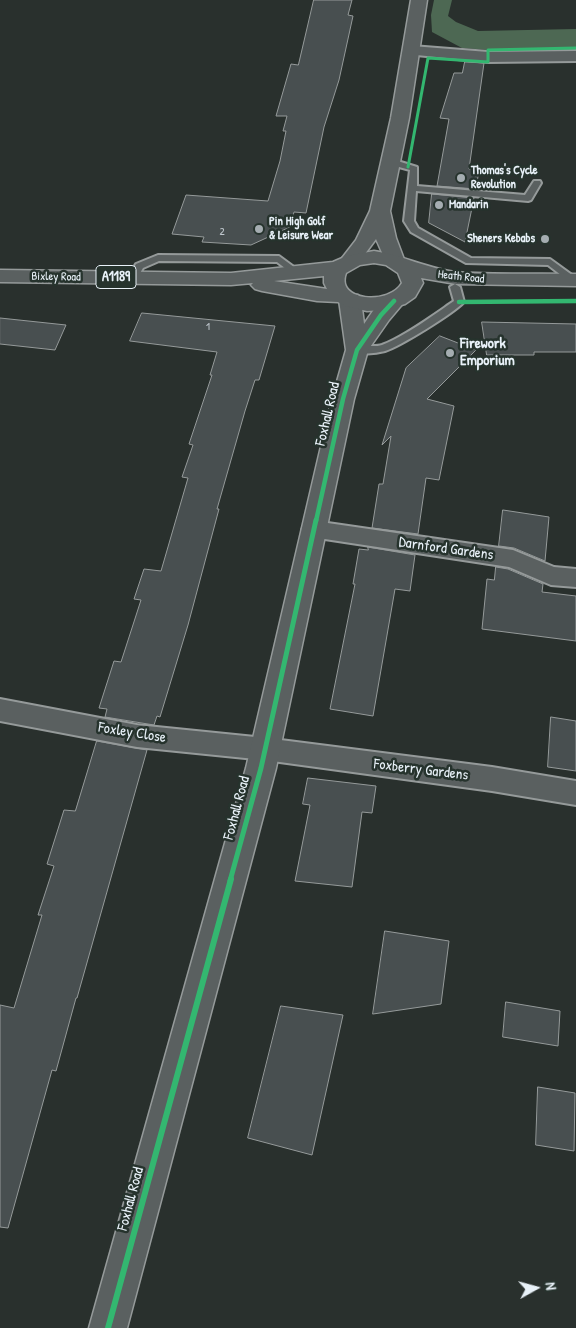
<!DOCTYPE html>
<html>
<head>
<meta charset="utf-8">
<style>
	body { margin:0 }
	#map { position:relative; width:576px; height:1328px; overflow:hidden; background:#29302d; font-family:"Patrick Hand",sans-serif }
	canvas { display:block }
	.north { position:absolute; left:511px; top:1263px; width:50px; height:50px; -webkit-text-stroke:4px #26332d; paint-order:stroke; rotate:83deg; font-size:14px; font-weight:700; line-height:20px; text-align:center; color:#e8f1f8 }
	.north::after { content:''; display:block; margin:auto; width:18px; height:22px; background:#e8f1f8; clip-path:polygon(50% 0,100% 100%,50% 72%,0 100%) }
</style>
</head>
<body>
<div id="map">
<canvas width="576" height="1328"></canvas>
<div class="north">N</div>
</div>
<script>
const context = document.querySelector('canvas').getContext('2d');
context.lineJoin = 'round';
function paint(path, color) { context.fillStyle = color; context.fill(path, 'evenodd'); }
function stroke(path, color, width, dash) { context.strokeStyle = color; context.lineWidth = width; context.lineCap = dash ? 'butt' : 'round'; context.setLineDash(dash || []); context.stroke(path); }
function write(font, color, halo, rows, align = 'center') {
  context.font = font + ' "Patrick Hand",sans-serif'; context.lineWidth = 5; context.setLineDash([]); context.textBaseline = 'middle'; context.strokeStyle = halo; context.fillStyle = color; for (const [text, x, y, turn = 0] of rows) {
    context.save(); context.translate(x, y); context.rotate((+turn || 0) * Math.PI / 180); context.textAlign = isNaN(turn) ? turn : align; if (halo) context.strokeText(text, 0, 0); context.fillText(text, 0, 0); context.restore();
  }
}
paint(new Path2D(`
	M434,0H452L448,16L456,22L478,31L576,29V53L547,54L462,48L432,32L431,15Z`), '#4d6853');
const building = new Path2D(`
	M314,0H352L348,15L353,16L339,80L324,127L306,213L294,212L290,227L251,245L202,242L204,237L172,234L186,195L268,201L280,161L286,131H283L287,116H276L291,64L298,65Z
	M465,62L484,63L469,169L479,170L476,189L437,186L449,119L440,118L454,73H462Z
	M432,194L474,198L465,242L429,223Z
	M142,313L275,326L259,380H255L245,411L217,509H219L188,625L160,717L157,716L154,725L105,717L107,709L99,708L114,661L121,662L141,600L134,599L144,569L161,571L188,478L182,477L193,445L189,444L212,375H210L217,352L130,341Z
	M0,318L66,325L55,350L0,344Z
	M482,322L576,324V352H534V355H487Z
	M440,336L476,350L427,399L454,406L439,480L426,478L418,534L372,528L379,484H383L391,436L382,445L406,368Z
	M503,510L549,517L545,561L514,548L499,546Z
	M368,547L415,555L410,591L395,589L373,716L330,709L355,584H353L359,549L368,550Z
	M496,567L508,569L543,584L542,592L576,596V641L482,629L487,579L494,580Z
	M551,717L576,721V771L548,767Z
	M97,741L147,750L77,998H76L56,1071L52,1070L8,1228L0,1227V1005L14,1008L42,915H38L54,866L47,864L64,810L75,811Z
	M308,778L376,786L372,813L362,812L352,887L295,881L310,805L303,804Z
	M385,931L449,941L441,1004L373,1014Z
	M506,1002L560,1011L558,1046L503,1037Z
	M281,1006L343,1015L312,1155L248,1138Z
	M538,1087L575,1093L574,1151L536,1145Z`);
paint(building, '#484f50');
stroke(building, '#959a9a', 1);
const lane = new Path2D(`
	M391,159L417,167V186L525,195L534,181H540L541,183L531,200L528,201L416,191L414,221L418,228L471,258L550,259L576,278V282H570L548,265L466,263L411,232L404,221L410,170L388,164V160Z
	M158,255L279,256L302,273L297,276L294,275L277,262L159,261L143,268L136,280H130L128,278L136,264Z
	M455,284L460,287L464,302C454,313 399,347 385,351C377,353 358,356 352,350C359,343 373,348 382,345C404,337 435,314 454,301L450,287Z`);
const street = new Path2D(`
	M412,46L488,52L576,51V61L488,62L406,54L404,51L406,48Z
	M314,521L513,550L554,567L576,569V587L551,585L509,567L305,536L302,530L305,524Z
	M0,699L137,725L265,738L492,767L576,781V805L492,791L265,760L137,747L0,721Z`);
const secondary = new Path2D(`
	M411,0H427L409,118L390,211L396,238L405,262L402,266L395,268L388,266L376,239L356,266L349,268L342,266L339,262L356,240L370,211L391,118Z
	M350,294L358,295L361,300L364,324C374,310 383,292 402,296L405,301L389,320L368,350L354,399L276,768L127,1328H89L246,768L332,399L346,350L339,300L342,295Z`);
const primary = new Path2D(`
	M374,251C402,255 428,269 456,272C496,275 536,273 576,274V286L456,284L421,278L423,283L415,297L405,304L383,310L367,311L345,306L338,302L317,301L262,291L255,289L251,285L253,283L231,285L0,282V270L231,273L333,262L347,256ZM374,263L386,265L398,273L402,283C390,305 335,302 346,273L360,265ZM324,276V283L327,289L274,281Z`);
stroke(lane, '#959a9a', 4);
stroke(street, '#959a9a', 4);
stroke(secondary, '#959a9a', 3);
stroke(primary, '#959a9a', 3);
paint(lane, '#5a6060');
paint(street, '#5a6060');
paint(secondary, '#5a6060');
paint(primary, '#5a6060');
stroke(new Path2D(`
	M408,167L428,58L488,62V50L576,48`), '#33b770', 3);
stroke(new Path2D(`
	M459,302L576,301
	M316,521L343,399L357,350L381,315L394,301`), '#33b770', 4.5);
stroke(new Path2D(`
	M230,881L261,768L316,520`), '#33b770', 5);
stroke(new Path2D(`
	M108,1328L231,879`), '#33b770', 6);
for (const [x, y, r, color] of [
	[461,178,5,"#a5adb1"],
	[439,205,5,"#a5adb1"],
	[259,229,5,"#a5adb1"],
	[545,239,5,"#a5adb1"],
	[450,353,5,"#a5adb1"]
]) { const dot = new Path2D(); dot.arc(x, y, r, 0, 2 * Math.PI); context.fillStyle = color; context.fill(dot); stroke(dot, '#26332d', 2); }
write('11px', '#c0c8ce', null, [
	["2",222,232],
	["1",208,327]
]);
write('bold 12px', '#e8f1f8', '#26332d', [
	["Thomas's Cycle",471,171],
	["Revolution",471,185],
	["Mandarin",449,205],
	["Pin High Golf",269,222],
	["& Leisure Wear",269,236],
	["Sheners Kebabs",535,239,"right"]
], 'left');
write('12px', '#e8f1f8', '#26332d', [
	["Bixley Road",56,277,1],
	["Heath Road",461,277,6]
]);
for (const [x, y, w] of [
	[116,277,40]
]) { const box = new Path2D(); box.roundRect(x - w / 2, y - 11.5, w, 23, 4); context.fillStyle = '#26332d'; context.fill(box); stroke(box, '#e8f1f8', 1); }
write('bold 14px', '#e8f1f8', null, [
	["A1189",116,277]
]);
write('bold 15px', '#e8f1f8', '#26332d', [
	["Firework",460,344],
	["Emporium",460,361]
], 'left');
write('15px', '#e8f1f8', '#26332d', [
	["Foxhall Road",328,414,-77],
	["Darnford Gardens",446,549,8],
	["Foxley Close",132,733,9],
	["Foxberry Gardens",421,770,7],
	["Foxhall Road",237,808,-75],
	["Foxhall Road",131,1199,-75]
]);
</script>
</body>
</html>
